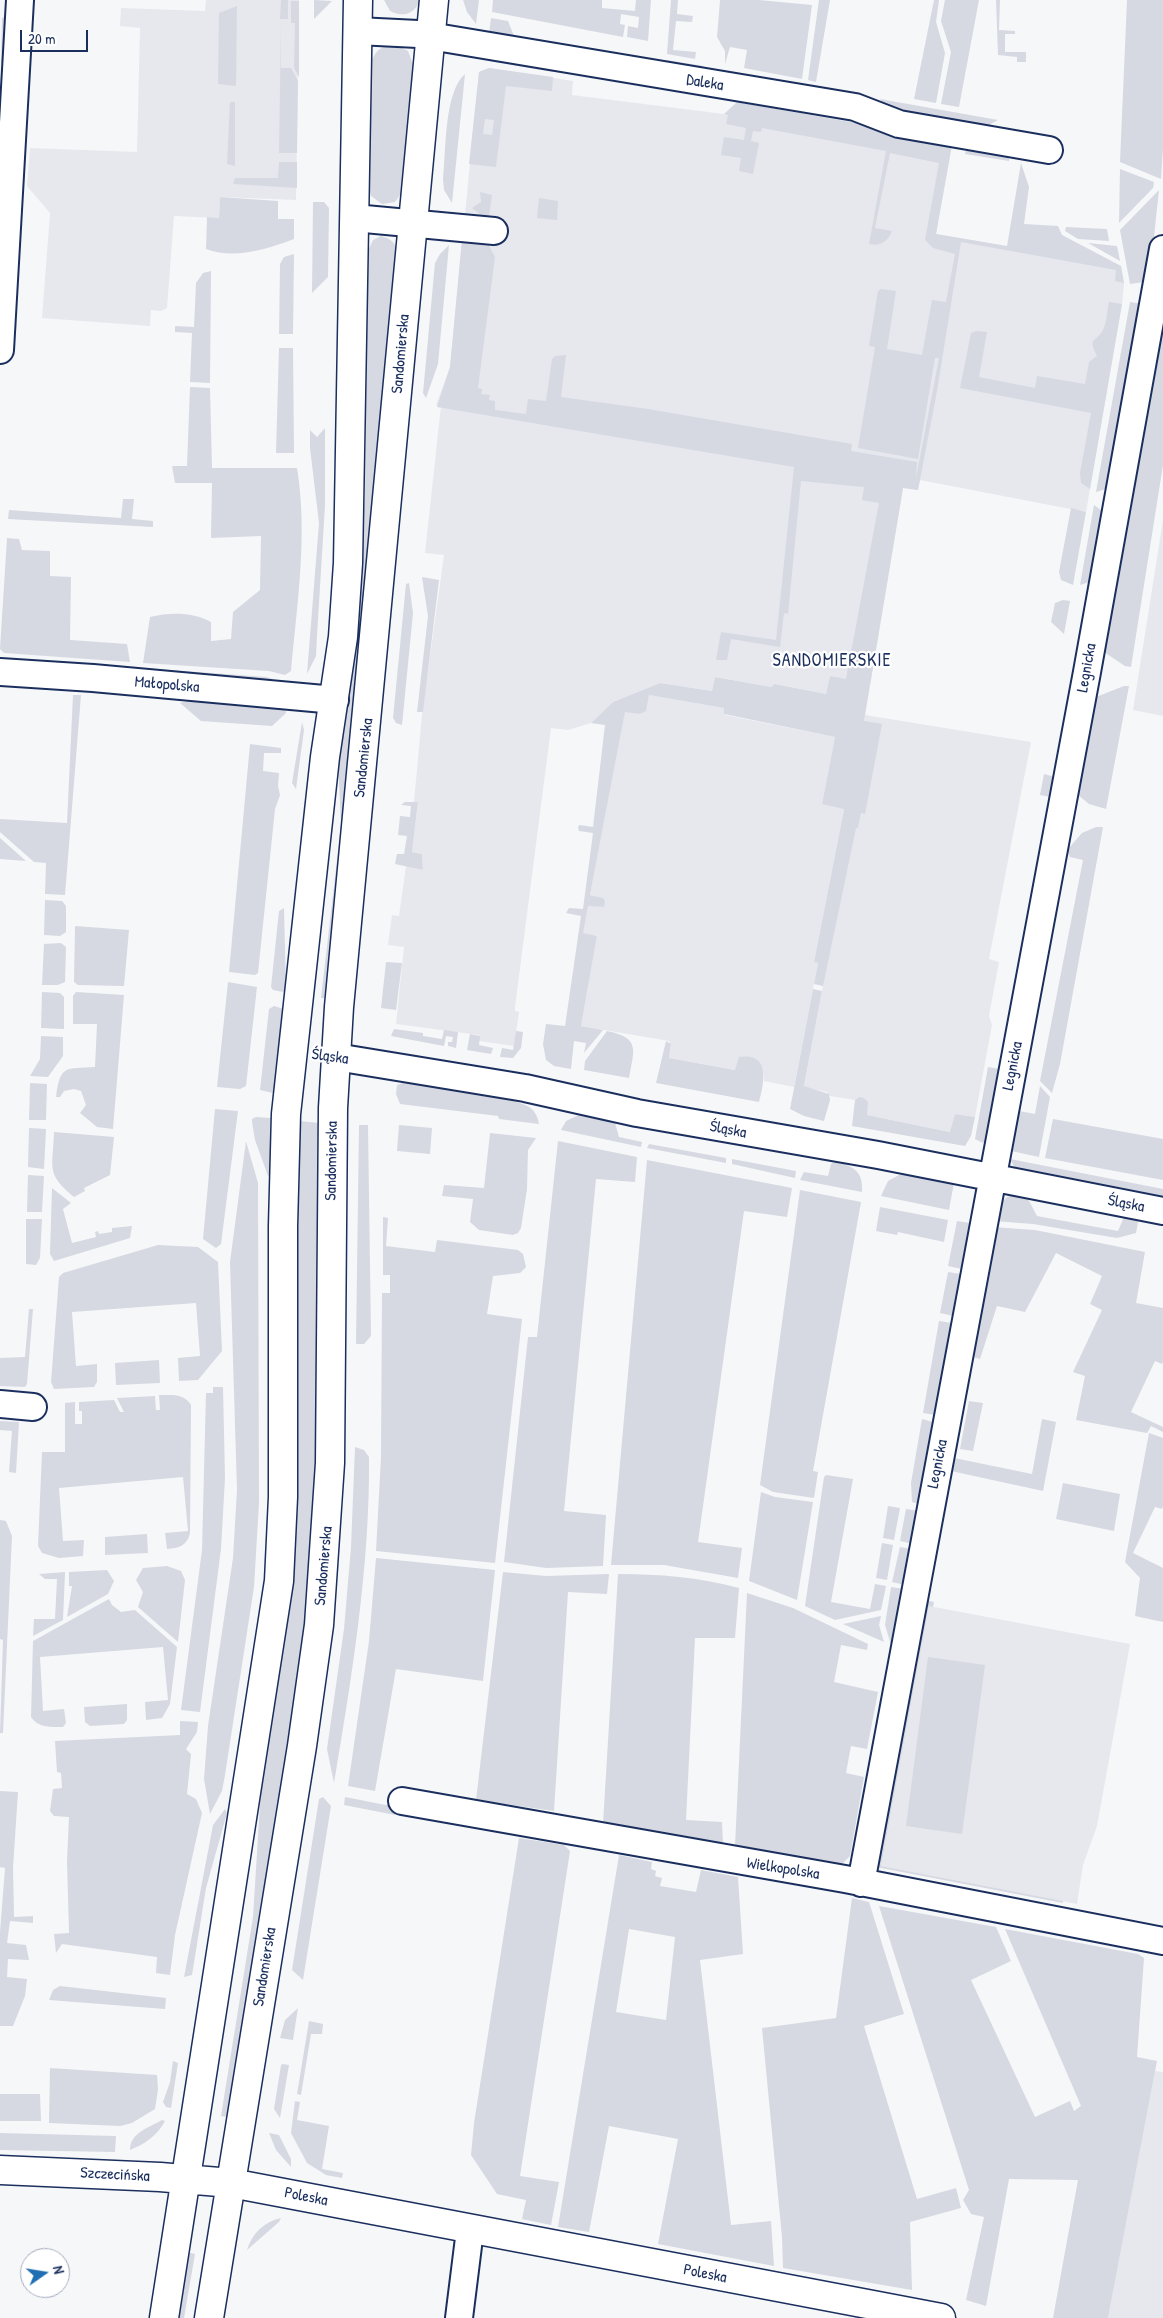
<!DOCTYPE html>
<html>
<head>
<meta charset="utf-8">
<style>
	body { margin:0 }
	#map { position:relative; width:1163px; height:2318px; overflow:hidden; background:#f6f7f9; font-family:"Patrick Hand",sans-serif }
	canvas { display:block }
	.north { position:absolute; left:20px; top:2248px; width:50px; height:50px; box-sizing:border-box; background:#fff; border:1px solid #a4acbf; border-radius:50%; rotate:77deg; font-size:14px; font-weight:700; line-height:20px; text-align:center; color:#1b2f5e }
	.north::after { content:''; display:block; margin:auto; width:18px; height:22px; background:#1f6fb2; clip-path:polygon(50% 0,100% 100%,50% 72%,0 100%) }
	.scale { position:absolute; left:20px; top:30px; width:68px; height:22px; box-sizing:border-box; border:2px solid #1b2f5e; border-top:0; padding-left:6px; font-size:15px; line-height:18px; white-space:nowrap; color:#1b2f5e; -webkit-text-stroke:4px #fff; paint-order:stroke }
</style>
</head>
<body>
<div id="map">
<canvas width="1163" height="2318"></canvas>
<div class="north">N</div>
<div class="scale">20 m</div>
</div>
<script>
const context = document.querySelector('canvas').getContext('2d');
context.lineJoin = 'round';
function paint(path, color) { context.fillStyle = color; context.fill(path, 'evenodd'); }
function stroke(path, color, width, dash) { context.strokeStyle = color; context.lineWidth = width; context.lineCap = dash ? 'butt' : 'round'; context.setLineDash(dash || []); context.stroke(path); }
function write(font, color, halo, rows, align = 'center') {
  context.font = font + ' "Patrick Hand",sans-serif'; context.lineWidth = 4.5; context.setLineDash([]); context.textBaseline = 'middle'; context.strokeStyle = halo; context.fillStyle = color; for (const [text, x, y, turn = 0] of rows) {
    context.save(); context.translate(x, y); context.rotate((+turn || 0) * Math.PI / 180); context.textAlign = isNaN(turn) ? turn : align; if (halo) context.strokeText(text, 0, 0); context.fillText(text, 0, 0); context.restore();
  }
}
paint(new Path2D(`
	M206,0H299L296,200L220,197L219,218L174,216L167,308L161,311L151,310L150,326L42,318L50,213L27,186L30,148L137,152L140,28L120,26L121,8L205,11Z
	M489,68L573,81L572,95L724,114L728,112L950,151L936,234L1121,266L1124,283L1122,304L1086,512L920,480L918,490L903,488L870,686L830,676L826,694L776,684L771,687L715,677L712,691L660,683L613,702L591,723L568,730L551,728L515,1007V1011L519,1012L514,1046L479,1041V1035L396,1024L404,947L388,945L392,915L399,916L406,866L423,870L422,854L412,852L418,803L414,802L422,715L444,555L425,553L441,406L436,405L450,367L479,72Z
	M1163,520V716L1133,710Z
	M649,695L725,708V715L835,737L822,804L844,808L814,962L818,963L794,1087L764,1081V1075L751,1058L743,1057L736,1070L669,1058L671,1045L669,1041L581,1026L597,936L582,934L588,905L603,907L605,901L602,898L590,895L625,711L640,714L645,711Z
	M865,715L1031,742L989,959L999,962L989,1016L992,1025L975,1117L955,1114L951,1132L867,1115L859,1097L855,1100L830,1096L827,1092L804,1087L823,986H821L870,723L864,722Z
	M929,1606L1130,1644L1097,1826L1083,1865L1077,1904L881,1866Z
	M1155,2071L1163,2072V2318H1108Z`), '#e6e8ee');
paint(new Path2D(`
	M281,0H288V19H280Z
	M314,0L332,1L314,19Z
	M384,0H420C415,14 403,18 390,11Z
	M463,0H479L476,24L467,12Z
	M493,0H602V8L635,11L636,0H651L648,41L627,37L628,26L638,28L639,17L621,14L620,24L625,25L623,37L492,12Z
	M671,0H678L677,14L693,16L692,22L676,21L673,50L696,52L695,59L667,54Z
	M720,0H759L812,5L802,79L744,68L747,50L730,47L725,64V51L717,37Z
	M819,0H830L816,82L808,80Z
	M934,0H939L936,22L945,53L936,103L914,99Z
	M945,0H979L959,107L941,104L951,52L941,21Z
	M996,0H1000L999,30L1015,31V34H1005V52H1026V62H1017V57L998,55Z
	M1127,0H1163V148L1161,179L1120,162Z
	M291,1H299V77L294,68L295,23H291Z
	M237,6L236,86L218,84L219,13Z
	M2,17L8,20L6,63H1Z
	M491,18L508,21L516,41L489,34Z
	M281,23V68H291L298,81L297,153H279Z
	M395,45L408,51L414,67L403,191L395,202L382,204L371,196L369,189L371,62C376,50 382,45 395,45Z
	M498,60L554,68L553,72L489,61Z
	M666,60L704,66L701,68L668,66Z
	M489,68L553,77L552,91L506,86L496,167L469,164L479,72ZM485,119L494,120L492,135L483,134Z
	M465,74L452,203L444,190L443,179C446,152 444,92 465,74Z
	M880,99L998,120L989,125H982L887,108Z
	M230,102H235V166L227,164Z
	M737,102L953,140L936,234L1007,246L1021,163L1029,187L1024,224L1058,226L1062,235L1121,266L1124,283L1115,281L1116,270L961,242L937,391L918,490L903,488L864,721L882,724L865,814L861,813L858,828H856L823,986L814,984L818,963L814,962L844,809L822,804L835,737L724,714V708L649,695L646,711L640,714L625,712L590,895L603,898L605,901L604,907L588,906L583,933L597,936L581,1026L603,1030L584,1053L586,1043L574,1041L571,1069L554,1066L546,1060L543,1044L546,1024L565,1026L581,916L566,913L569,908L583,909L593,833L579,831L578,828L579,825L593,827L605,725L591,723L613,702L660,683L712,691L715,677L771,687L775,684L826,694L830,676L846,679L879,503L862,500L864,487L801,481L788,614L784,613L780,647L731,639L727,660H716L721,632L776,640L794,467L437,407L450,367L462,239L488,244L495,257L478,388L482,389L481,394L490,395L489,400L495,401V410L526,414L528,399L546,401L552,359L555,356L566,355L561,397L648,409L852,444L851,451L917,462L916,478L939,358H935L918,459L858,448L875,347L869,346L878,291L881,289L896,291L887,349L922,355L932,300L946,302L955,254L933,248L925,240L939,163L890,153L875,228L892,231C888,241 880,247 869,244L886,151L762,128L761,132L753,131L751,141L759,143L753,174L739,171L741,158L721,155L724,137L744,140L746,128L726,124L728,115L724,114Z
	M967,145L1009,154V161L965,154Z
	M279,162H297V188L233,184L235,178H278Z
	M1120,169L1154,182L1153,188L1119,223Z
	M1159,190L1150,274L1144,282L1130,284L1120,230Z
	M480,192L492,195L489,217L482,216L472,208L481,202Z
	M220,197L278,201V219H294V239C267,249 234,260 206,249L207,217L219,218Z
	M539,198L558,201L557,220L537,218Z
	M313,202H324L329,208L328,277L312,293Z
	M1066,227L1107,229L1109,241L1078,239L1065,231Z
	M381,236C391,239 397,243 397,254L327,998H321L341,825L338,759L355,660L360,598L365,491L368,251L373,240Z
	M1088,243L1117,246L1120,261Z
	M449,245L438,364L426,398L423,393L435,263L440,254Z
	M294,254L293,334H279L280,264L284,257Z
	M211,271L210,383L190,382L192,333L175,332V326L194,327L196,283L203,273Z
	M1109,302L1122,304L1090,489L1081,483L1080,473L1091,413L960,388L971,333L976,331L987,332L979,377L1035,388L1037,376L1085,384L1089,362L1097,356C1087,336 1096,343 1103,330C1107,322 1107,311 1109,302Z
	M1130,302L1143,304L1109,488L1096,492Z
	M1163,307V465L1131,667L1125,666L1104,652Z
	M279,348H293L294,453H276Z
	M190,387L210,388L212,468H297C308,535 297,604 291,671L285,675L269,671L143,663L150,617C170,612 193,612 211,622V641L231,639L233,612L260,590L261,536L211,538L212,483H175L172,466H187Z
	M325,428V505L317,636L316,656L307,674L319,523L310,448V430L317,437Z
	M123,499H134L132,519L153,521V527L8,519L9,510L121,518Z
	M1094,505L1105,513L1092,581L1080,585Z
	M1071,508L1086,512L1073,585L1061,580L1059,572Z
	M7,538L19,539L22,550L50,551V576L71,577L70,640L127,644L130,662L4,653L0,649Z
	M422,577L439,580L423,712H417L428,616Z
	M409,583L413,613L402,725L396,723L393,718L406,584Z
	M1063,600L1070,601L1064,634L1051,622L1055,603Z
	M143,668L266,677L273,679L268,681L143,672Z
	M1124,686H1129L1106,809L1089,804L1077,794L1096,697Z
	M73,695H81L65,895L45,894L46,863L34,862L0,832V819L67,823Z
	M188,701L285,709L286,713L272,726L201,721L180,703Z
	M302,722L304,730L296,789L292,783Z
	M250,744L281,748V753H264L263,771L279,773L278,786L280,795L275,809L258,973L255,975L229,972Z
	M1044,774L1059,778L1056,798L1040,795Z
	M405,802H418L412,852L422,854L423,870L395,864L397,854H404L407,836L398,835L400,816L410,817L411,806L401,805Z
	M1096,827H1103L1060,1064L1052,1093L1040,1081L1083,860L1070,857L1067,850L1082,833Z
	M0,838L26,861L0,859Z
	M45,900L62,901L66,906V932L60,936L44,935Z
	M284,908L286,989L283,992L273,990L271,987L279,911Z
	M75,926L129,930L124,986L78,985L74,982Z
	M61,943L66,947L65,982L58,985H42L44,944Z
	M386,962L402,963L396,1010L381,1008Z
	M228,982L257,987L246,1086L240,1089L217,1087Z
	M813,989L822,991L804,1086L829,1094L830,1100L824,1121L804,1116L790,1109Z
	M42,992L60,993L64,997V1029L41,1028Z
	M76,992L124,995L113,1129L97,1127L80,1113L86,1105L81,1091L74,1089L64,1091L60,1097H56C60,1064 66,1069 95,1067L97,1024H73V996Z
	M274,1006L284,1009L275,1092L273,1093L260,1090L269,1009Z
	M394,1029L423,1033V1036L442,1039L444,1030L458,1032L456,1048L448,1046V1042H452L453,1037L446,1036L444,1046L391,1036Z
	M516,1031L523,1032L521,1048L513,1058L500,1057L502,1048L513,1050Z
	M607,1031C641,1038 634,1050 629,1078L584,1070L585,1061Z
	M470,1034L480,1036L479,1045L493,1048L491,1054L467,1050Z
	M41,1036L63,1037V1056L48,1077L30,1076L40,1059Z
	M666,1041L671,1044L669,1058L735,1070L739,1057C771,1052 764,1083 759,1102L656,1083Z
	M988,1067L1005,1070L993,1129L983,1143L975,1139Z
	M30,1083L47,1084L46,1120H29Z
	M403,1083C426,1085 513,1096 529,1107C535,1111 538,1117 539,1124L499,1119L498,1116L400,1104L396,1094L397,1085Z
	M1040,1086L1050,1097L1039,1157L1011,1151L1019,1111L1035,1114Z
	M859,1097L864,1098L868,1102L867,1115L950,1132L955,1114L975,1117L971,1136L965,1146L852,1126L855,1100Z
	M215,1109L238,1111L221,1244L216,1248L203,1239Z
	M581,1114L614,1119L619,1137L642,1142L641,1147L561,1130L566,1121Z
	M256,1117L271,1118L273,1121L272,1172L268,1176L255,1140L252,1122V1119Z
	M1053,1119L1163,1139V1180L1045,1158Z
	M299,1121L319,1123L316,1443L311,1562L300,1666L227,2117L221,2116L253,1917L261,1789L293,1570L296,1511L297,1193Z
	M359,1125H368L371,1336L364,1344H356Z
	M399,1125L432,1128L430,1154L397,1151Z
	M29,1128L46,1129L44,1169L28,1167Z
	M54,1132L114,1137L110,1175L84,1188L85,1191L74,1197C45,1173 53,1168 54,1132Z
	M490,1133L536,1138L528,1150L527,1189L521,1228L518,1233L513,1235L479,1230L470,1222L473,1199L442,1196L444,1185L484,1188Z
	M246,1141L258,1183L259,1503L254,1587L225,1775L222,1791L210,1814L204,1779L208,1726L233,1558L237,1490L230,1262Z
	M558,1141L637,1157L635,1182L596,1179L564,1511L606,1515L603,1566L546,1568L504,1562L528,1337H537Z
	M649,1144L726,1158V1163L647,1148Z
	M732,1159L796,1171L795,1178L732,1164Z
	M1010,1159L1163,1189V1200L1016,1170Z
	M647,1160L792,1188L787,1217L744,1211L698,1542L742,1548L738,1578L664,1565H611Z
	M834,1162C852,1165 864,1171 862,1192L800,1180L804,1172L828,1176L831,1164Z
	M28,1175L44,1176L42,1212H27Z
	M899,1175H912L954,1183L949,1210L881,1196L888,1181Z
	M52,1188L71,1203L63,1209L72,1243L96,1237L95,1232L98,1231L99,1234L112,1232V1228L132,1226L130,1238L54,1261L50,1254Z
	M800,1190L861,1202L813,1471L818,1472L814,1498L773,1492L760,1485Z
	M1013,1195L1027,1197L1037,1216L1118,1231L1124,1217H1139L1136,1233L1117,1238L1033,1224L994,1221C998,1210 1000,1198 1013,1195Z
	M880,1207L948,1220L944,1242L898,1232L897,1235L876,1231Z
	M383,1217L388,1218L386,1246L435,1252L437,1240L518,1250L523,1254L526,1267L520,1273L493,1276L487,1314L522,1319L495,1563L376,1551L381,1457L382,1293H390V1275H383Z
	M26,1219H42L40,1258L36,1265L26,1264Z
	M957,1221L970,1223L962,1269L948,1266Z
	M993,1227L1035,1230L1145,1252L1136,1303L1163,1308V1361L1162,1364L1155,1361L1131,1412L1163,1427V1432L1151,1426L1147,1433L1076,1420L1085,1376L1073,1372L1102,1310L1090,1304L1102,1276L1056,1253L1025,1312L997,1306L980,1359L970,1356Z
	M158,1245L198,1247L218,1262L222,1351L198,1380L179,1381L178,1358L200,1356L196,1303L72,1312L76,1366L97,1364V1382L94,1387L54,1389L51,1382L59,1277L63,1273Z
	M948,1272L961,1274L953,1316L940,1313Z
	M29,1309H33L27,1384L25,1387L0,1386V1358L25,1357Z
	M939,1321L952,1323L935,1415L923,1413Z
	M159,1360L160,1383L116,1385L115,1363Z
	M213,1387H223L225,1478L221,1549L200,1712L181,1710L202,1550L206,1393H213Z
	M159,1395C172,1395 184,1393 191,1405L190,1533C187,1546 179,1548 167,1549L165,1533L188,1531L183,1477L59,1488L63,1541L84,1540L83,1556L59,1558L42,1553L38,1546L42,1452H65V1403L75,1402V1424H82V1411H79V1402L114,1400L120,1412H124L117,1398L155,1396L156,1410H160Z
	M969,1401L983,1403L973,1451L960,1449Z
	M922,1419L933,1422L920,1504L912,1502L911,1483Z
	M1042,1419L1056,1422L1043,1491L951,1471L954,1458L1032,1474Z
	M0,1421L19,1422L16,1473L9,1472L12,1431L0,1430Z
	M1149,1433L1163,1438V1506L1162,1509L1155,1507L1133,1553L1163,1568V1622L1135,1616L1140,1578L1125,1562Z
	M355,1447L364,1450L369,1457C370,1566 352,1676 334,1783L327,1749L344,1629L351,1547Z
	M826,1475L853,1479L831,1602L870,1609L875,1584L886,1586L881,1610L835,1620L805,1606L824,1477Z
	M1063,1483L1120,1494L1114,1531L1056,1519Z
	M761,1492L775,1497L813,1502L797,1600L749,1581Z
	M888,1506L900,1508L894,1540L883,1538Z
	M906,1509L919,1511L913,1544L900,1541Z
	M0,1520L6,1521L12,1536L3,1733H0L3,1640L0,1639Z
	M147,1534L148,1553L105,1555V1537Z
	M882,1543L893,1545L887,1580L876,1578Z
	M900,1547L912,1549L905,1585L892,1582Z
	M376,1558L495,1570L483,1681L396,1669L375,1791L348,1786L369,1641Z
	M167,1566L181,1571L185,1580L178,1642L138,1607L143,1592L136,1580L143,1568Z
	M107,1570L114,1581L108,1594L67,1617L72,1586H69V1572Z
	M65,1572L63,1620L33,1636L34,1619H55L57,1579H45L39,1574Z
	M503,1572L546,1576L609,1574L607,1594L568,1592L554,1811L476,1800Z
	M618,1574C660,1574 698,1577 739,1588L735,1638H695L686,1820L722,1822L723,1844L603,1824Z
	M891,1587L904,1589L893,1646L891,1645L885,1625Z
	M747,1593L793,1608L868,1644L867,1650L841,1645L834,1682L878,1692L867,1749L851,1746L846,1773L864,1777L850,1856L843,1863L842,1867L735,1846Z
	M109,1599L112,1605L121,1612L135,1610L177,1647L170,1704L162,1718L146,1720L145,1702L168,1700L163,1647L40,1657L43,1711L64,1709L66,1723L63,1727C51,1727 38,1728 31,1717L33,1641Z
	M924,1600L934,1602L933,1607L929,1606L881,1866L1063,1901V1903L876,1867Z
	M881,1616L879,1625L884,1642L843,1624Z
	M928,1657L985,1665L962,1834L906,1826Z
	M127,1704V1720L124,1724L90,1726L85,1722L84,1707Z
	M180,1721L198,1722L197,1732L186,1749L191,1754L187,1794L196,1799L202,1813L175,1935L170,1975L156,1973L157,1957L62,1944L56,1953L54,1934L69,1933L67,1861L69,1817L54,1816L50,1811L53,1789L62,1788L61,1773L57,1772L55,1741L180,1735Z
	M0,1791L18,1792L13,1868L14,1917L33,1916V1923L10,1921L7,1943L26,1945L29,1960L8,1959L7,1977L27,1979L25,1996L13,2026H0V1932L5,1868L0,1867Z
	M323,1797L331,1806L303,1980L292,1970L319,1799Z
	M345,1797L396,1807L395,1815L344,1805Z
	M225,1809L227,1813L206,1888L192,1975L184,1977L213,1825Z
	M519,1838L564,1845L570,1851L520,2176L559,2182L551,2225L522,2219L526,2200L497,2194L471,2155L474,2123Z
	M619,1855L652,1862L651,1869L656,1871L655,1876L662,1878L660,1886L696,1892L701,1870L738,1877L743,1954L700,1960L731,2225L771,2221L774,2266L658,2244L678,2139L609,2126L589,2232L558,2227ZM629,1929L675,1937L666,2020L616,2012Z
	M852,1898L869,1902L904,2014L864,2026L917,2199L956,2188L961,2208L910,2222L912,2290L783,2268L782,2237L762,2028L836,2018Z
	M879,1906L996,1927L1011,1961L971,1980L1035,2117L1070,2101L1074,2111L1081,2106L1005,1929L1138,1954L1144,1958L1137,2057L1157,2061L1108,2318H1053L1078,2180L1009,2179L986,2306L966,2300L984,2217L971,2214L963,2200L969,2190Z
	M60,1986L166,1998L165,2009L49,2000L53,1990Z
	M298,2008L293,2040L280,2038L285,2020Z
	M309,2021L323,2024L322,2034H311L301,2095L297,2094Z
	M173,2061L178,2063L171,2108L166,2107L163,2102L170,2082Z
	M283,2064L289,2065L280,2118L274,2109L281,2065Z
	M50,2068L157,2075L158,2089L155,2109L132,2123L120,2126L49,2123Z
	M0,2094H40L41,2121H0Z
	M295,2101L300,2102L297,2120L329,2126L322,2169L343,2173L342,2178L326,2175L307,2163L291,2133Z
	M162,2120L165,2121C158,2135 145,2144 130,2150C130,2133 148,2128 162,2120Z
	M0,2133L116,2136L115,2152L0,2150Z
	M269,2133L279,2135L291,2159V2167L276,2150Z
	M281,2218L279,2222L247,2250C252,2233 264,2222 281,2218Z
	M187,2252L195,2254L184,2318H178Z`), '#d6d9e2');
const street = new Path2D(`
	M357,31L418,34L855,107L899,124L1049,150
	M354,218L494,231
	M0,350L20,0
	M0,672L93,678L335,700
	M336,1057L525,1088L637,1113L878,1155L1163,1211
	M0,1404L33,1407
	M402,1801L845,1879L1163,1941
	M861,1883L1087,672L1163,249
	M459,2318L470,2230`);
const secondary = new Path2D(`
	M0,2170L160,2177L231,2183L941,2318
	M164,2318L279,1581L283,1497V1226L286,1114L325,757L343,637L348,563L358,0
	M209,2318L302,1746L319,1625L330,1463L333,1108L339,1007L434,0`);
stroke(street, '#1b2f5e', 30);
stroke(secondary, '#1b2f5e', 31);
stroke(street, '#fff', 26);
stroke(secondary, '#fff', 28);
write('16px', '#1b2f5e', '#fff', [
	["Daleka",705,83,9],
	["Sandomierska",401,354,-85],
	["Legnicka",1087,668,-80],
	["Małopolska",167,685,5],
	["Sandomierska",364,758,-84],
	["Śląska",330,1057,8],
	["Legnicka",1013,1066,-79],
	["Śląska",728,1130,11],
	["Sandomierska",332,1161,-89],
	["Śląska",1126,1204,11],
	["Legnicka",938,1464,-79],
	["Sandomierska",324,1566,-85],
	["Wielkopolska",783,1869,9],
	["Sandomierska",265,1967,-81],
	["Szczecińska",115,2175,3],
	["Poleska",306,2197,11],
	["Poleska",705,2274,11]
]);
context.letterSpacing = '1px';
write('18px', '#1b2f5e', '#fff', [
	["SANDOMIERSKIE",832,661]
]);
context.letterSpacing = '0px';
</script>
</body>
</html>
